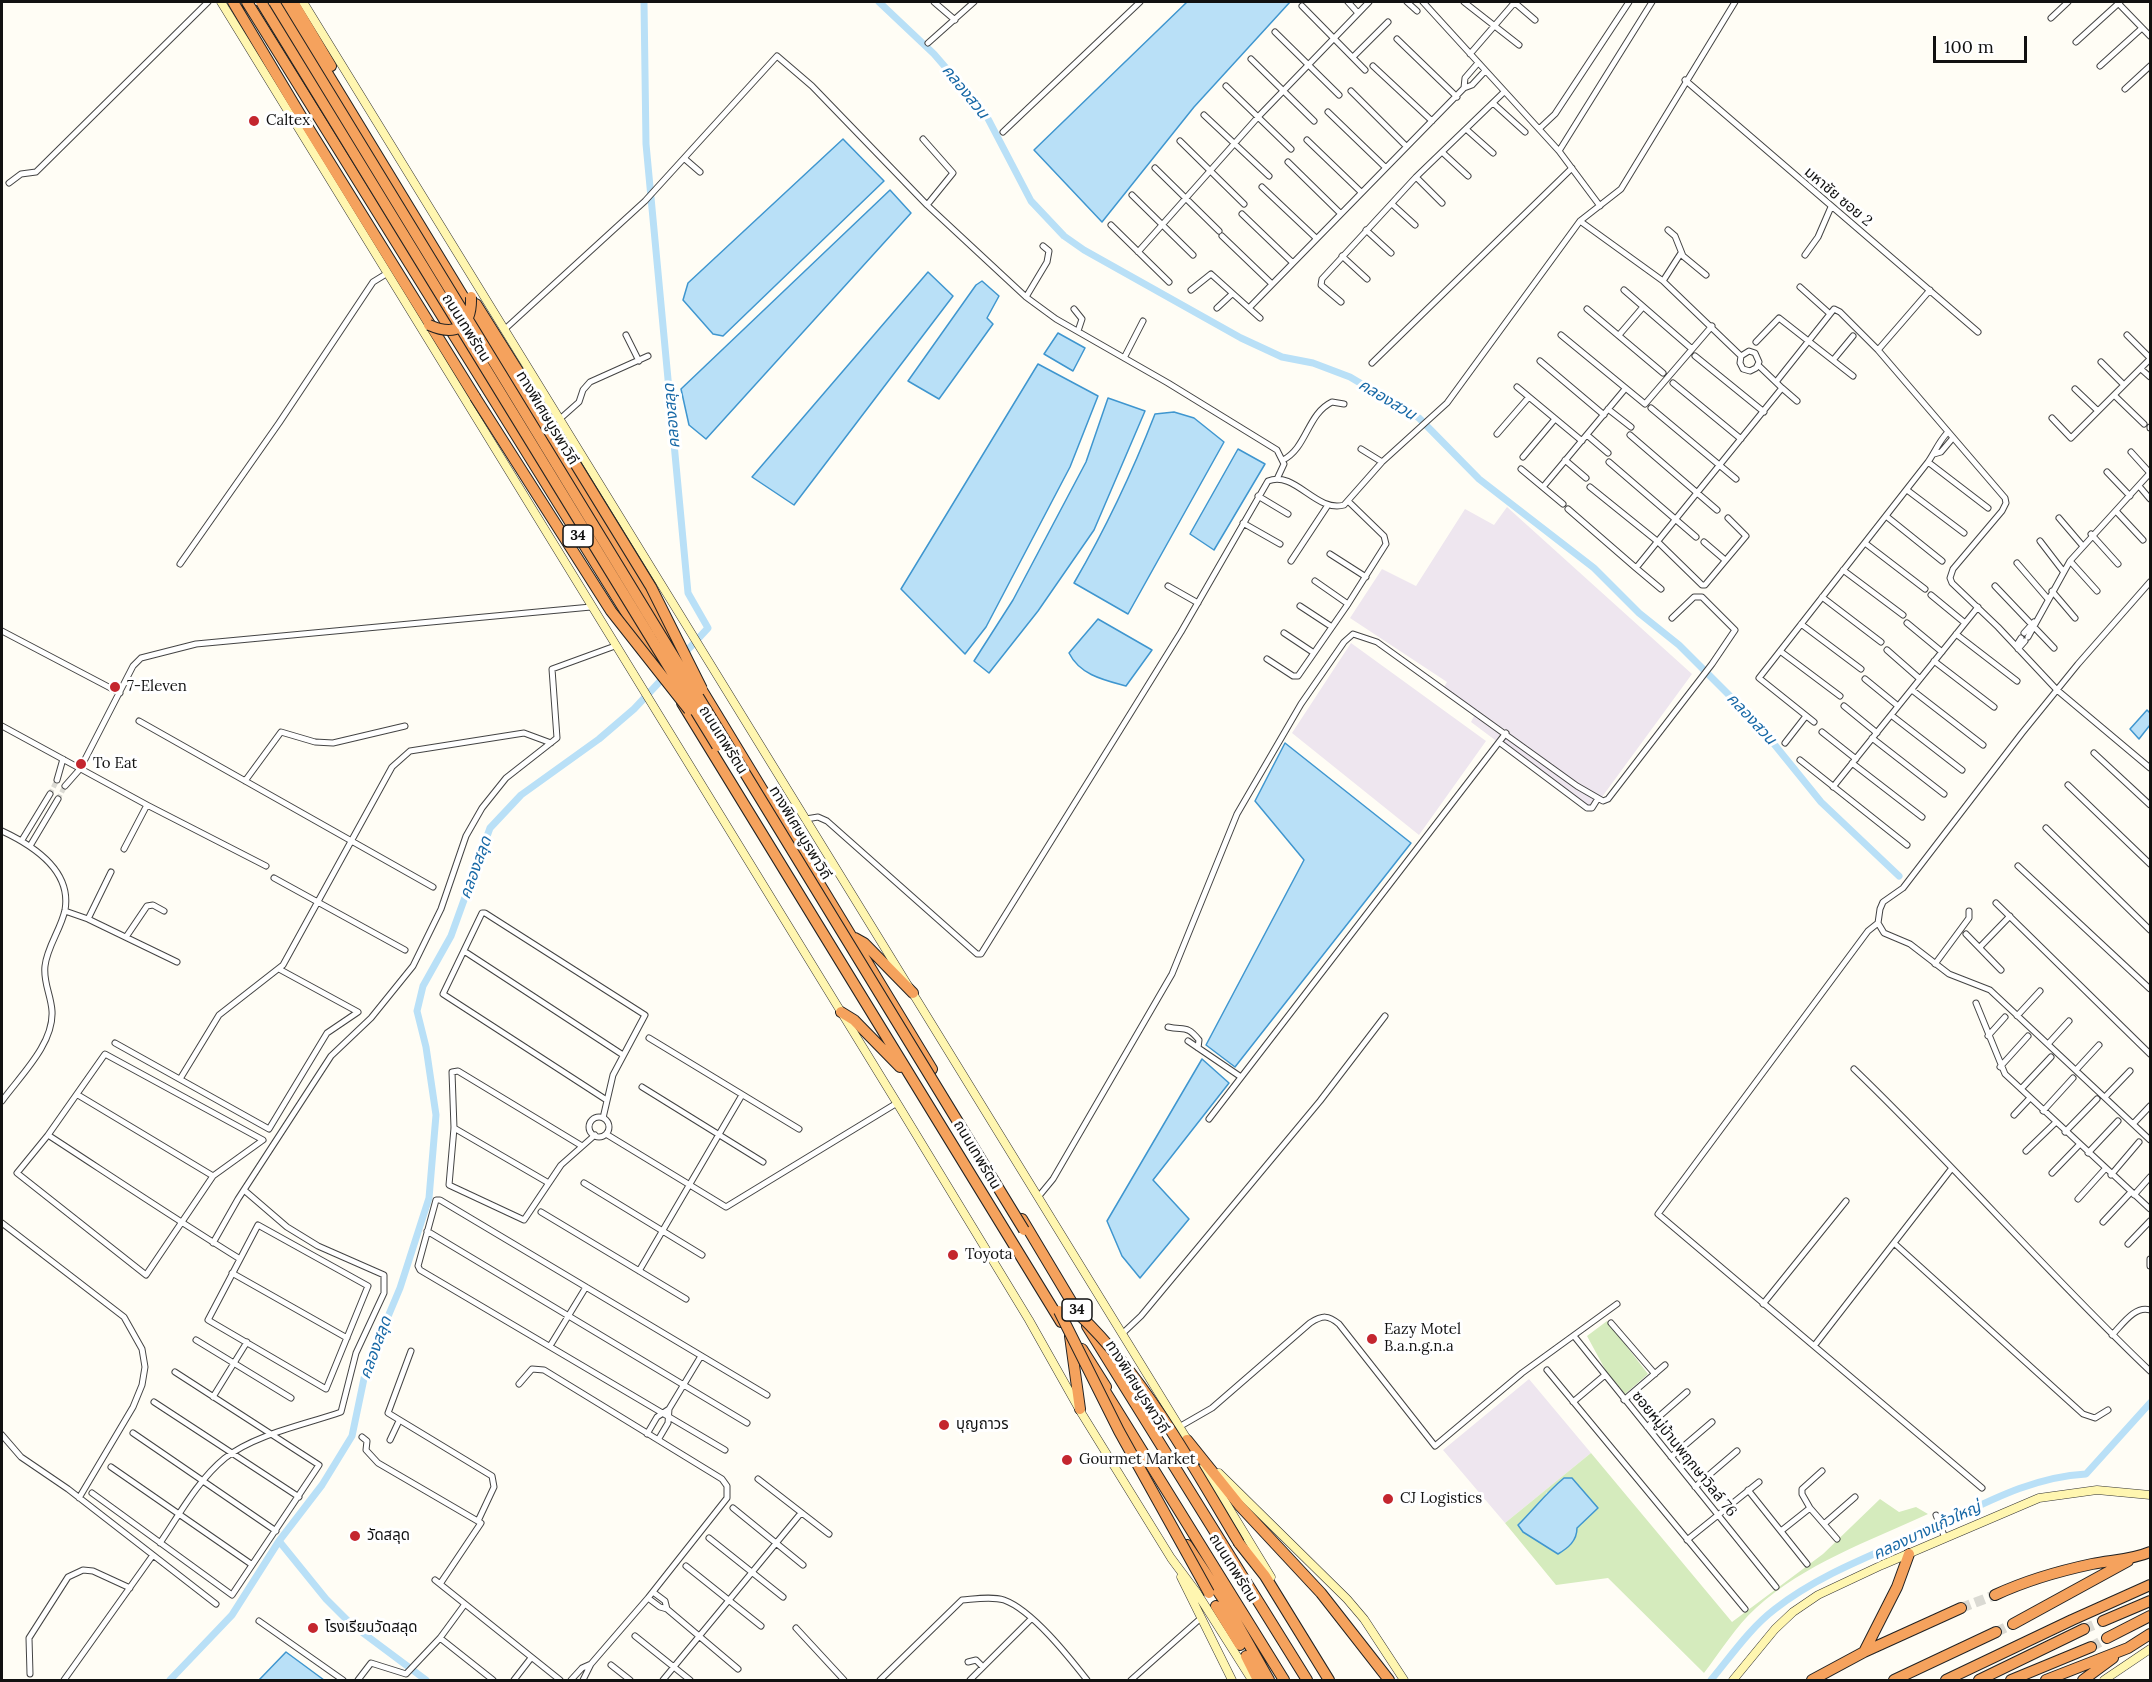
<!DOCTYPE html>
<html>
<head>
<meta charset="utf-8">
<style>
	body { margin:0 }
	#map { position:relative; width:2152px; height:1682px; overflow:hidden; background:#fffdf5; font-family:Lora,serif }
	canvas { display:block }
	.frame { position:absolute; inset:0; border:3px solid #111; pointer-events:none }
	.scale { position:absolute; left:1933px; top:36px; width:94px; height:27px; box-sizing:border-box; border:3px solid #111; border-top:0; padding-left:8px; font-size:18px; line-height:21px; white-space:nowrap; color:#111; -webkit-text-stroke:4px #fff; paint-order:stroke }
</style>
</head>
<body>
<div id="map">
<canvas width="2152" height="1682"></canvas>
<div class="frame"></div>
<div class="scale">100 m</div>
</div>
<script>
const context = document.querySelector('canvas').getContext('2d');
context.lineJoin = 'round';
function paint(path, color) { context.fillStyle = color; context.fill(path, 'evenodd'); }
function stroke(path, color, width, dash) { context.strokeStyle = color; context.lineWidth = width; context.lineCap = dash ? 'butt' : 'round'; context.setLineDash(dash || []); context.stroke(path); }
function write(font, color, halo, rows, align = 'center') {
  context.font = font + ' Lora,"Noto Sans Thai",serif'; context.lineWidth = 6; context.setLineDash([]); context.textBaseline = 'middle'; context.strokeStyle = halo; context.fillStyle = color; for (const [text, x, y, turn = 0] of rows) {
    context.save(); context.translate(x, y); context.rotate((+turn || 0) * Math.PI / 180); context.textAlign = isNaN(turn) ? turn : align; if (halo) context.strokeText(text, 0, 0); context.fillText(text, 0, 0); context.restore();
  }
}
paint(new Path2D(`
	M1507,507L1692,674L1591,812L1471,722L1474,716L1441,692L1447,682L1350,618L1382,569L1416,586L1465,509L1494,525Z
	M1351,643L1486,741L1419,835L1292,733Z
	M1529,1379L1591,1453L1505,1523L1443,1450Z`), '#eee6ef');
paint(new Path2D(`
	M1607,1321L1648,1374L1625,1394L1606,1371L1587,1336Z
	M1591,1453L1732,1622L1823,1554L1880,1499L1899,1512L1916,1507L1928,1514C1869,1541 1804,1564 1756,1608C1736,1626 1720,1652 1704,1673L1608,1578L1556,1585L1505,1523ZM1547,1492L1558,1554L1518,1524L1543,1500Z`), '#d5ebbd');
const water = new Path2D(`
	M1187,2H1290L1194,107L1102,222L1034,150Z
	M843,139L884,181L723,336L713,334L683,300L688,283Z
	M890,190L911,213L706,439L689,425L681,389Z
	M928,272L953,296L794,505L752,477Z
	M982,281L999,296L987,318L993,324L939,399L908,381L976,285Z
	M1058,333L1085,348L1073,371L1044,354Z
	M1038,364L1098,396L1070,467L986,627L965,654L901,589Z
	M1108,398L1145,411L1094,530L1038,611L989,673L974,661L1013,600L1086,462Z
	M1174,412L1194,418L1224,442L1128,614L1074,583C1106,528 1132,473 1155,414Z
	M1238,449L1265,464L1214,550L1190,534Z
	M1098,619L1152,650L1126,686C1104,680 1080,675 1069,653Z
	M2147,710L2150,713V725L2139,739L2130,729Z
	M1285,743L1411,843L1235,1067L1206,1045L1304,860L1255,801Z
	M1202,1059L1229,1083L1153,1180L1189,1219L1140,1278L1122,1256L1107,1221Z
	M1564,1478H1572L1598,1508L1577,1528C1577,1541 1568,1548 1558,1554L1523,1532L1518,1525C1534,1509 1547,1492 1564,1478Z
	M286,1652L324,1680H259Z`);
paint(water, '#b9e0f7');
stroke(water, '#3f96cf', 1.5);
stroke(new Path2D(`
	M644,2L646,144L688,593L708,628L682,656
	M879,2L934,54L985,113L1031,201L1064,236L1084,250L1241,338L1282,357L1313,363L1350,377L1419,418L1479,479L1594,568L1639,613L1679,645L1757,723L1821,802L1899,876
	M279,1541L326,1599L351,1624L426,1680
	M170,1680L232,1615L279,1541L322,1485L352,1436L366,1369L400,1288L429,1198L436,1115L426,1047L417,1011L423,986L451,936L490,828L521,795L599,739L634,709L665,676
	M1711,1680C1731,1656 1750,1628 1775,1609C1820,1574 1873,1555 1924,1532C1977,1508 2027,1477 2086,1474L2150,1403`), '#b9e0f7', 7);
stroke(new Path2D(`
	M50,794L57,780
	M58,799L65,786`), '#dbdad3', 5, [5, 2.5]);
stroke(new Path2D(`
	M1961,1608L1995,1595
	M2084,1629L2103,1621
	M1996,1632L2013,1624
	M2091,1647L2107,1638`), '#dbdad3', 10, [10, 5]);
const street = new Path2D(`
	M934,2L955,20
	M1348,2L1358,13
	M1407,2L1417,11
	M1423,2L1559,151L1600,206
	M1464,2L1519,45
	M1514,2L1535,20
	M2117,2L2150,36
	M1302,6L1365,70
	M2051,18L2068,2
	M1275,32L1339,95
	M1397,39L1457,97
	M2076,42L2120,2
	M928,43L974,2
	M1470,54L1515,2
	M1353,57L1388,22
	M1251,59L1314,121
	M1478,63L1465,78L1464,88L1472,85L1485,71
	M1373,66L1432,121
	M2100,66L2142,28
	M1685,80L1978,332
	M1226,86L1291,149
	M2125,89L2150,66
	M1351,91L1406,146
	M1493,103L1525,132
	M1328,112L1385,167
	M1204,115L1269,176
	M1466,129L1493,153
	M1539,129L1555,114L1629,2
	M1003,132L1140,2
	M923,139L953,173L927,205
	M1307,140L1361,192
	M1180,141L1244,204
	M1559,151L1652,2
	M1442,152L1468,176
	M685,159L700,172
	M1288,162L1340,213
	M1155,168L1219,231
	M1416,177L1442,203
	M9,183L21,174L36,172L208,2
	M1262,187L1316,238
	M1132,195L1193,255
	M1392,204L1415,225
	M1242,214L1293,263
	M1580,221L1663,281L1741,356L1740,363L1743,369L1750,371L1756,368L1759,362L1755,353L1749,351L1741,356
	M1111,225L1169,282
	M1366,230L1391,253
	M1668,230L1675,236L1683,256L1706,275
	M1222,236L1272,284
	M1138,252L1258,117L1369,2
	M1805,255L1818,237L1831,207
	M1342,256L1367,279
	M1663,281L1681,253
	M1800,287L1829,313
	M1191,290L1211,274L1260,318
	M1624,290L1692,349
	M1026,297L1047,262L1049,251L1043,246
	M1341,302L1321,285L1322,279L1416,177L1504,92
	M1217,308L1232,294
	M1249,308L1464,88
	M1074,309L1082,319L1078,331
	M1587,309L1663,373
	M505,329L645,201L777,56L812,86L927,205L1026,297L1056,319L1168,383L1277,450L1284,464L1277,479
	M626,335L639,361
	M1561,335L1645,404L1712,326
	M1619,335L1643,307
	M2127,335L2150,358
	M1756,342L1779,318L1853,376
	M1878,350L1930,290
	M1695,356L1764,412
	M1124,358L1143,321
	M1834,359L1853,336
	M1540,361L1604,415
	M2101,362L2124,385
	M1372,363L1572,168
	M2141,369L2150,377
	M1776,382L1834,309L1840,312L1878,350L2005,498L2006,503L2002,511L1953,569L1950,578L1952,583L1998,627L2057,690L2150,768
	M1673,383L1741,439
	M1517,387L1582,441
	M1782,388L1797,401
	M2075,389L2098,411
	M2114,395L2144,424
	M1651,408L1736,479
	M1608,409L1631,427
	M561,418L579,402L583,390L590,382L648,356
	M2052,418L2071,438L2150,359
	M2150,427V428
	M1497,434L1529,397
	M1587,435L1608,453
	M1630,435L1717,510
	M1361,449L1382,462
	M2131,452L2150,473
	M1934,454L1941,452L1952,439
	M1523,457L1555,419
	M1283,460C1307,448 1307,414 1332,402L1344,404
	M1565,460L1586,478
	M1609,462L1696,537
	M1928,462L1988,508
	M1521,469L1563,504
	M2107,472L2130,496
	M2139,486L2150,499
	M1543,487L1625,389
	M1590,487L1657,541L1702,585H1705L1746,536L1728,518
	M1907,490L1964,533
	M1258,496L1288,514
	M1568,509L1636,568
	M2116,511L2143,540
	M1886,516L1942,561
	M2059,518L2082,545
	M1243,523L1280,544
	M2091,534L2118,564
	M2040,541L2063,571
	M1704,542L1725,560
	M1865,543L1925,589
	M1330,554L1366,577
	M1291,561L1328,505
	M2070,561L2097,591
	M2017,563L2048,599
	M180,564L279,423L373,282L386,274
	M1843,570L1903,615
	M1315,581L1348,604
	M2150,582L2078,664L2022,733L1903,888L1883,902L1880,909L1878,923L1884,933L1910,944L1949,974L1990,990L2150,1140
	M1168,586L1198,603
	M1995,586L2054,648
	M1661,589L1636,568L1782,388L1758,365
	M2052,591L2075,618
	M1931,595L1965,623
	M1822,597L1881,642
	M1300,606L1332,627
	M1907,623L1942,652
	M1801,624L1861,669
	M2,631L120,693
	M1284,633L1314,653
	M2024,633L2034,622
	M1956,634L2017,681
	M2028,637L2070,561L2150,473
	M2016,646L2021,638
	M2018,649L2025,641
	M1887,650L1920,679
	M1780,651L1840,696
	M1267,659L1293,676H1298L1348,604L1386,544L1384,536L1348,501
	M1934,661L1994,707
	M1865,679L1898,706
	M1912,690L1983,745
	M1844,706L1877,733
	M1891,715L1962,770
	M139,721L433,887
	M1814,722L1759,678L1928,462C1935,452 1938,443 1947,433
	M2,726L147,805L266,866
	M1822,732L1856,759
	M1872,738L1944,794
	M1499,742L1587,808H1592L1597,800
	M1785,743L1806,716
	M2094,753L2150,805
	M1800,760L1907,845
	M1852,763L1922,817
	M57,780L63,759
	M245,781L281,732L315,742L333,743L405,726
	M2068,785L2150,864
	M65,786L80,769L133,666L141,658L196,644L591,607
	M1833,787L1978,607
	M806,819L818,817L827,821L977,954H981L1181,632L1268,481C1295,470 1316,513 1344,505L1382,462L1447,403L1580,221L1621,189L1735,2
	M2046,828L2150,930
	M2,831C32,845 72,870 65,910C61,929 47,947 45,966C43,982 51,995 52,1011C54,1044 20,1076 2,1101
	M22,840L50,794
	M30,846L58,799
	M124,849L147,805
	M2018,866L2150,989
	M274,878L405,950
	M1996,903L2150,1054
	M65,911L88,919L177,962
	M88,919L111,872
	M1878,923L1868,931L1658,1214L1982,1488
	M1966,934L2001,970
	M126,937L147,906L153,905L164,911
	M1980,947L2010,916
	M464,951L623,1055
	M1935,964L1969,918V911
	M1976,1003L2005,1074L2150,1209
	M2017,1016L2040,991
	M1168,1027C1184,1031 1186,1024 1199,1040L1198,1048
	M1988,1036L2005,1017
	M649,1038L799,1129
	M1188,1041L1241,1077
	M115,1043L269,1129L327,1033L358,1012L279,969
	M2048,1044L2069,1021
	M2000,1067L2028,1036
	M1854,1069C1956,1167 2048,1274 2150,1371
	M2076,1070L2099,1045
	M180,1079L219,1015L283,965L392,767L410,751L524,733L551,743
	M642,1087L763,1162
	M2021,1089L2051,1057
	M78,1095L213,1176
	M2105,1097L2130,1071
	M2043,1111L2073,1078
	M2014,1115L2030,1098
	M589 1127a10 10 0 1 1 20 0a10 10 0 1 1-20 0Z
	M603,1118L613,1075L645,1015L485,913H482L443,994L605,1099
	M1209,1119L1506,733
	M2133,1124L2150,1106
	M454,1128L547,1182
	M2065,1132L2097,1099
	M606,1134L726,1207L897,1103
	M48,1135L17,1173L146,1275L213,1176L263,1140L105,1054L48,1135C111,1176 175,1219 240,1259
	M582,1146L458,1071L452,1072L454,1128L449,1185L524,1220L561,1165L595,1135
	M2026,1151L2055,1123
	M2088,1153L2118,1121
	M2052,1173L2079,1145
	M2111,1175L2139,1142
	M584,1183L702,1255
	M2134,1195L2150,1177
	M1039,1196L1053,1179L1172,974L1237,814L1301,704L1344,642L1353,634L1377,642L1577,786L1603,801L1608,799L1712,664L1735,630L1702,597H1694L1672,618
	M2078,1199L2105,1169
	M541,1212L686,1299
	M2103,1222L2131,1192
	M2,1223L124,1317L142,1349L145,1367L142,1385L133,1407L79,1498
	M258,1225L368,1286L326,1389L208,1320Z
	M427,1231L747,1423
	M213,1243L238,1199L331,1056L371,1018L413,966L441,909L466,836L482,808L506,778L557,738L552,669L615,646
	M1894,1243L2083,1414L2095,1418L2108,1410
	M2128,1244L2150,1221
	M2150,1259V1266
	M639,1271L742,1095
	M232,1273L347,1338
	M1763,1304L1846,1201
	M1611,1323L1655,1374
	M1123,1333L1141,1316L1320,1101L1385,1016
	M2112,1335C2122,1325 2135,1305 2150,1310
	M1574,1336L1776,1587
	M196,1340L291,1398
	M550,1346L586,1287
	M1814,1346L1952,1168
	M411,1351L388,1413L492,1476L494,1487L478,1521
	M1547,1370L1745,1609
	M519,1384L532,1369L544,1370L722,1479L727,1486V1498L648,1598L591,1664
	M213,1397L247,1342
	M1624,1400L1665,1365
	M154,1402L299,1497
	M1573,1402L1605,1375
	M669,1409L701,1356
	M1179,1427L1212,1408L1310,1323C1323,1315 1328,1315 1339,1324L1435,1446L1522,1373L1617,1304
	M1647,1427L1687,1392
	M133,1433L276,1531
	M647,1434L657,1417L669,1409L668,1423L658,1440
	M2,1435L21,1457L68,1489L216,1604
	M362,1437L367,1441L366,1450L378,1463L481,1523L440,1584
	M390,1440L399,1421
	M725,1450L420,1270L418,1266L436,1200H440L767,1395
	M1671,1457L1712,1422
	M111,1467L251,1564
	M758,1479L829,1534
	M1695,1487L1737,1451
	M1748,1490L1807,1564
	M92,1493L232,1595L319,1465L175,1372
	M733,1508L803,1565
	M1810,1508L1837,1539
	M1936,1515L1945,1538
	M1824,1524L1855,1497
	M1781,1531L1810,1508L1802,1494V1489L1822,1471
	M709,1538L783,1597
	M1687,1540L1759,1482
	M160,1543C179,1515 198,1480 225,1458C256,1434 304,1425 341,1412L356,1353L384,1293V1275L318,1246L287,1227L244,1190
	M686,1566L761,1626
	M435,1580L560,1680
	M648,1598L660,1607L667,1609L665,1601L653,1592
	M667,1609L738,1669
	M259,1621L343,1680
	M796,1628L844,1680
	M635,1636L690,1680
	M440,1638L493,1680
	M968,1662L976,1660L983,1667
	M611,1665L630,1680
	M30,1674L29,1638L68,1577L83,1570L93,1571L130,1588
	M64,1680L153,1555
	M358,1680L371,1663L406,1674L440,1638L465,1604
	M514,1680L531,1658
	M571,1680L582,1668L591,1664L583,1680
	M663,1680L801,1513
	M880,1680L962,1600C975,1599 992,1596 1004,1600C1032,1610 1069,1657 1087,1680
	M970,1680L1031,1619
	M1131,1680L1201,1618`);
const secondary = new Path2D(`
	M221,2L897,1103L1029,1320L1082,1414L1171,1558L1197,1593L1252,1680
	M303,2L1190,1444
	M1204,1467L1271,1577
	M1219,1473L1347,1599L1364,1619L1404,1680
	M1181,1577L1232,1680
	M1733,1680L1775,1629L1793,1612L1818,1595L1882,1565L2039,1498L2097,1490L2150,1495
	M2104,1680L2150,1649`);
const highway = new Path2D(`
	M233,2L304,121L475,397
	M247,2L660,667
	M284,2L677,648
	M293,2L331,66
	M476,304L538,403
	M697,682L932,1069
	M682,703L1061,1322
	M855,938L864,943L913,993
	M841,1012L854,1020L900,1067
	M1022,1219L1077,1311
	M1087,1326L1307,1680
	M1070,1336L1080,1409
	M1082,1349L1106,1387
	M1100,1383L1284,1680
	M1187,1440L1240,1506L1321,1593L1389,1680
	M1239,1543L1265,1576L1329,1680
	M1187,1545L1225,1602L1269,1680
	M1995,1595C2025,1581 2059,1571 2092,1564C2112,1560 2131,1560 2150,1552
	M1216,1606L1240,1645
	M2103,1621L2150,1601
	M2013,1624L2128,1561
	M2107,1638L2150,1616
	M1864,1652L1897,1587L1909,1554
	M1246,1656L1258,1680
	M1812,1680L1864,1652L1961,1608
	M1894,1680L1996,1632
	M1946,1680L2072,1620L2150,1585
	M1979,1680L2084,1629
	M2011,1680L2091,1647
	M2046,1680L2128,1648L2150,1634
	M2083,1680L2113,1658`);
stroke(street, '#444', 7);
stroke(secondary, '#333', 9);
stroke(highway, '#222', 12);
stroke(street, '#fff', 5);
stroke(secondary, '#fff6b0', 8);
stroke(highway, '#f5a25d', 10);
const highwayBridge = new Path2D(`
	M261,2L717,746
	M274,2L1024,1230
	M429,325C456,337 472,327 471,297
	M475,397L611,611L689,710
	M538,403L651,587L702,689
	M1069,1305C1142,1371 1189,1460 1239,1543
	M1059,1311L1119,1431L1209,1593`);
stroke(highwayBridge, '#222', 12, []);
stroke(highwayBridge, '#f5a25d', 10);
for (const [x, y, r, color] of [
	[254,121,6,"#c4262e"],
	[115,687,6,"#c4262e"],
	[81,764,6,"#c4262e"],
	[953,1255,6,"#c4262e"],
	[1372,1339,6,"#c4262e"],
	[944,1425,6,"#c4262e"],
	[1067,1460,6,"#c4262e"],
	[1388,1499,6,"#c4262e"],
	[355,1536,6,"#c4262e"],
	[313,1628,6,"#c4262e"]
]) { const dot = new Path2D(); dot.arc(x, y, r, 0, 2 * Math.PI); context.fillStyle = color; context.fill(dot); stroke(dot, '#fff', 2); }
for (const [x, y, w] of [
	[578,536,30],
	[1077,1310,30]
]) { const box = new Path2D(); box.roundRect(x - w / 2, y - 11, w, 22, 4.5); context.fillStyle = '#fff'; context.fill(box); stroke(box, '#111', 1.5); }
write('bold 14px', '#111', null, [
	["34",578,536],
	["34",1077,1310]
]);
write('15px', '#111', '#fff', [
	["Caltex",266,121],
	["7-Eleven",127,687],
	["To Eat",93,764],
	["Toyota",965,1255],
	["Eazy Motel",1384,1330],
	["B.a.n.g.n.a",1384,1347],
	["บุญถาวร",956,1425],
	["Gourmet Market",1079,1460],
	["CJ Logistics",1400,1499],
	["วัดสลุด",367,1536],
	["โรงเรียนวัดสลุด",325,1628]
], 'left');
write('15px', '#111', '#fff', [
	["มหาชัย ซอย 2",1838,197,40],
	["ถนนเทพรัตน",466,328,58],
	["ทางพิเศษบูรพาวิถี",547,418,59],
	["ถนนเทพรัตน",723,740,58],
	["ทางพิเศษบูรพาวิถี",800,833,59],
	["ถนนเทพรัตน",977,1155,59],
	["ทางพิเศษบูรพาวิถี",1137,1387,58],
	["ซอยหมู่บ้านพฤกษาวิลล์ 76",1684,1454,51],
	["ถนนเทพรัตน",1233,1568,58]
]);
write('italic 16px', '#1768a6', '#fff', [
	["คลองสวน",965,92,51],
	["คลองสวน",1387,400,31],
	["คลองสลุด",672,416,-95],
	["คลองสวน",1751,719,47],
	["คลองสลุด",476,868,-70],
	["คลองสลุด",376,1348,-70],
	["คลองบางแก้วใหญ่",1927,1531,-25]
]);
</script>
</body>
</html>
